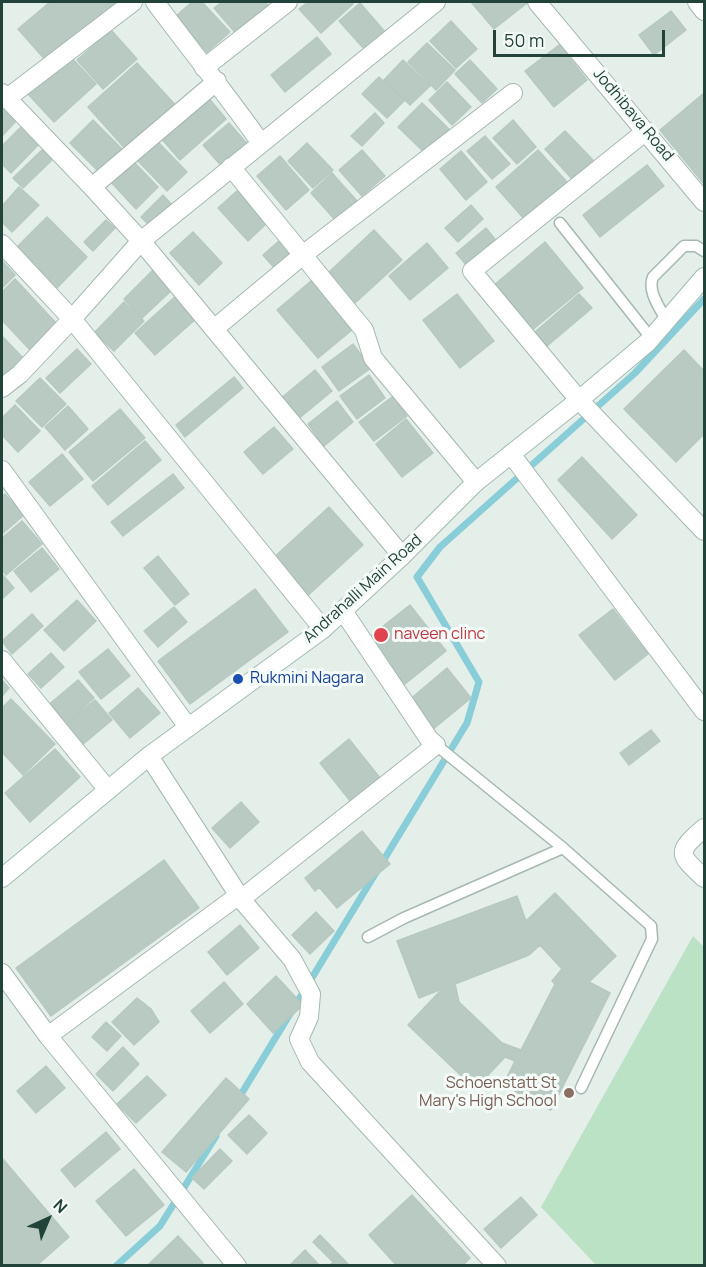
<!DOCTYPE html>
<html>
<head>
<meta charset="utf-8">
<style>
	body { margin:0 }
	#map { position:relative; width:706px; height:1267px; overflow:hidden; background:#e4efea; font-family:Manrope,sans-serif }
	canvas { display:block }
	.frame { position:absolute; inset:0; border:3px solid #214339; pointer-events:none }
	.north { position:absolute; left:18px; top:1189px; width:60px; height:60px; -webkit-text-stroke:4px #f5fbf8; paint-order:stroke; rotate:44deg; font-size:16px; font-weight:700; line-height:24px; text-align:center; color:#214339 }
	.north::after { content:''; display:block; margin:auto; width:21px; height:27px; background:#214339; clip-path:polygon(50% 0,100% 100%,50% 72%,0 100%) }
	.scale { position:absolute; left:493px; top:30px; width:172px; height:27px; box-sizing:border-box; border:3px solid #214339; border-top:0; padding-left:8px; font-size:18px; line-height:21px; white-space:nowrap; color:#214339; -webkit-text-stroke:4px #f5fbf8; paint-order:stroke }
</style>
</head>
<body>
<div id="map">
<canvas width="706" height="1267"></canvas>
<div class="frame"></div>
<div class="north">N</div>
<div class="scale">50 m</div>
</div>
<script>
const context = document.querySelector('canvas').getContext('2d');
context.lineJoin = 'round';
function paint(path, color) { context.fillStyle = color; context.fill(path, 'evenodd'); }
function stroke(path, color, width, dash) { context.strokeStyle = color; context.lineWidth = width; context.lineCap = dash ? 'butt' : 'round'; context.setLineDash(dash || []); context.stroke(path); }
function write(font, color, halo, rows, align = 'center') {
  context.font = font + ' Manrope,sans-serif'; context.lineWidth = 6; context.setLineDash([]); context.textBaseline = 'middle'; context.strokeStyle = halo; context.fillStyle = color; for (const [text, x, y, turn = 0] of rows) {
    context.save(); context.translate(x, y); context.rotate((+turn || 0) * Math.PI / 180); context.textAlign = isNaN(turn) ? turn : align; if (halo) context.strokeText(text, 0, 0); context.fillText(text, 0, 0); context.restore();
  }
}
paint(new Path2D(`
	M693,936L704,947V1265H596L541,1207Z`), '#bbe2c5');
stroke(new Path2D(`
	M237,1101L467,723L479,682L417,577L440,547L635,373L704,299
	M116,1266L160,1226L216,1136`), '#88cdd8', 7);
const building = new Path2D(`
	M50,2H119L48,63L18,29Z
	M192,2H202L230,32L207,52L176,16Z
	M222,2H265L271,8L239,37L214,8Z
	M308,2H351L353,4L321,33L299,9Z
	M471,2H525L527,3L494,29Z
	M360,3L386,33L366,51L339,21Z
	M671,11L686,30L654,55L639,35Z
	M451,21L477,49L456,68L430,41Z
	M111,30L137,59L103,89L77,60Z
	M317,37L331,54L285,92L271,75Z
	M427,43L455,70L436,90L408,62Z
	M559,45L587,80L554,107L525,71Z
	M69,55L96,84L54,122L27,93Z
	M403,60L430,86L410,105L384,80Z
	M470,60L497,89L482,103L455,74Z
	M137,63L179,109L129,153L88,107Z
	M379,77L404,101L387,118L362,94Z
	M447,82L471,107L452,125L429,100Z
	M704,93V184L660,130Z
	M207,96L226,119L180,160L160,137Z
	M422,103L449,129L425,153L398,127Z
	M2,105L17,120L2,136Z
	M375,113L384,123L362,146L351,136Z
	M93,120L122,149L99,172L70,143Z
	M513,120L536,147L517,164L493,138Z
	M229,123L251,148L225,170L203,145Z
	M22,126L40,143L11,173L2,164V146Z
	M565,131L593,160L572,179L545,149Z
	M485,136L510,164L492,179L467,151Z
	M158,142L187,172L167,191L138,161Z
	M307,143L333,170L313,188L288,161Z
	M42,150L52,160L23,188L13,178Z
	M362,150L385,176L362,196L339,170Z
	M538,150L567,182L525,220L496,187Z
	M461,151L487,182L466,200L440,169Z
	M280,156L309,190L286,210L257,176Z
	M132,160L158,187L136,209L110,181Z
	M647,165L664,186L600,237L583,215Z
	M332,173L358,202L337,222L311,193Z
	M19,187L39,205L12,232L2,222V206Z
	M237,191L266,224L248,241L218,208Z
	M163,195L174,207L151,227L141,217Z
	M471,205L483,219L458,242L445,228Z
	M47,217L87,257L55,290L15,249Z
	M106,220L115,228L93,251L84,242Z
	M486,228L498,243L468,267L456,253Z
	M374,230L402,260L355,303L328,273Z
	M193,232L222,263L199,285L170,253Z
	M279,241L292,256L276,270L263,255Z
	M545,242L583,288L531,331L493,286Z
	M427,243L448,268L410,300L389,276Z
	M2,261L15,275L2,288Z
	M153,270L172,290L142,318L124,299Z
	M15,279L57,324L30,350L2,320V292Z
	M311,281L352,330L318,358L277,310Z
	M457,294L494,341L460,368L423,320Z
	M579,294L592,308L547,346L535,332Z
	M177,295L197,318L155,355L135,333Z
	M124,302L144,321L114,351L94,333Z
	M2,336L25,360L5,379L2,375Z
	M353,344L371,368L339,391L322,367Z
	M77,349L91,364L60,393L46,378Z
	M684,350L704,371V434L676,462L624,409Z
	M315,370L332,391L297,420L280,399Z
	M369,375L385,398L357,419L340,396Z
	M234,377L243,388L185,437L176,425Z
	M40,378L66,404L42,427L16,401Z
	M392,397L407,416L374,441L359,422Z
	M337,401L353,422L324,446L308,424Z
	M15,405L40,431L18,452L2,435V418Z
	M68,406L88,429L65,450L45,427Z
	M120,409L145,438L93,481L69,452Z
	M406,419L433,453L402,477L376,444Z
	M274,427L293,449L263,474L244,452Z
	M145,441L161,460L108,505L92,486Z
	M62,454L83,479L50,506L29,482Z
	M582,457L637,515L612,539L558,480Z
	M173,474L184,488L123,536L111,522Z
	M5,494L24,515L2,534V496Z
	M329,507L363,545L305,598L271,560Z
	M22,521L42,544L6,575L2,569V538Z
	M42,548L59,569L31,592L14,571Z
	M158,556L189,594L175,605L144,568Z
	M2,574L14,588L2,599Z
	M255,589L288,632L190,704L158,661Z
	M77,600L96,621L64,651L44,630Z
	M410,605L446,651L405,684L368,638Z
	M174,607L187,622L158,647L144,631Z
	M613,609L648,654L615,680L579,635Z
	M32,614L43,626L12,654L2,641Z
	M108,649L130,676L101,699L79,672Z
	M51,653L64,667L41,688L28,674Z
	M447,668L471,698L432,730L408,701Z
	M2,680L9,688L2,696Z
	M78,680L94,698L63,726L46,707Z
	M138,688L160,713L130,738L109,713Z
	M11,699L55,744L23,775L2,752V708Z
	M95,700L112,720L82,745L65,725Z
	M651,730L660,741L629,765L620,753Z
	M349,739L384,783L355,807L320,763Z
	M55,749L80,777L30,822L5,793Z
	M241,802L259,822L230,848L212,828Z
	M362,831L390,864L337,908L319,887L315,891L305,878Z
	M164,860L199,908L51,1016L16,968Z
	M555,893L616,956L589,982L610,993L551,1110L503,1085L515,1061L505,1057L475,1089L408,1025L442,989L419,998L397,941L517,896L526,921ZM540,945L562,969L552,981L555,984L521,1050L502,1043L459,1002L455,984L529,955Z
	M316,912L334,931L310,954L292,935Z
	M240,925L259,948L227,975L208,952Z
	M276,976L303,1005L273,1033L247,1004Z
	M224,982L243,1004L210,1033L191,1011Z
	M137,998L151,1009L159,1022L134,1045L112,1022Z
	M106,1022L121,1036L107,1051L92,1037Z
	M123,1047L139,1064L113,1091L96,1074Z
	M46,1066L65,1088L36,1113L17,1091Z
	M147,1076L166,1095L136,1123L117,1104Z
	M226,1078L249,1099L186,1172L162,1152Z
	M249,1115L267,1133L247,1154L228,1135Z
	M106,1132L120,1149L75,1187L61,1170Z
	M220,1149L232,1161L204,1189L192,1178Z
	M2,1158L69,1237L36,1266H2Z
	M134,1169L164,1205L126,1236L96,1201Z
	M412,1195L470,1258L462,1266H397L369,1235Z
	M521,1197L537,1215L501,1248L484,1229Z
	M320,1235L349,1265V1266H329L333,1262L313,1242Z
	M178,1236L203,1263L201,1266H147Z
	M305,1250L320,1266H289Z`);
paint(building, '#b9cac3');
stroke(building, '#b6c9c1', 1.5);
const lane = new Path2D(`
	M560,223L651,338
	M666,320C660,308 647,291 653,277L684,246H696L704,251
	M436,745L563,848L651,926L652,939L581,1088
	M368,937L404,918L563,848`);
const street = new Path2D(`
	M155,2C190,49 227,95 261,143
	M537,2L704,202
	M697,2L704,11
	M204,68L288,2
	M2,93L92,187L141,241L402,556
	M6,99L133,2
	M646,131L472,271L579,400L704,531
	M231,167L364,330L373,358L476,482
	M92,187L217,81
	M2,244L72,319L323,629
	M214,329L304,254L513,93
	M2,388L20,374L72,319L141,241L436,2
	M511,454L704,711
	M2,470L188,727
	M2,660L108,790
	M149,756L241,899L436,745L429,739L343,611
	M704,828C677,852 677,853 704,878
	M241,899L292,959L311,994L309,1017L299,1039L310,1062L497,1266
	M2,973L48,1036L237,1266
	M48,1036L239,895`);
const secondary = new Path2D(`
	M2,878L149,756L323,629L402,556L476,482L579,400L648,342L704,277`);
stroke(lane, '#a6b8b1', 13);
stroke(street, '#a6b8b1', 20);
stroke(secondary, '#a1bcb2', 20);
stroke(lane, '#fff', 10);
stroke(street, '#fff', 18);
stroke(secondary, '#fff', 18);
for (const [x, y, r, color] of [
	[381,635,8,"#e0444e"],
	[238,679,6,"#1a4fb4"],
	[569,1093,6,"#8d6e63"]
]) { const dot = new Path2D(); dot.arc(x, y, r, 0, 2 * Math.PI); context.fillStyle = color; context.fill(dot); stroke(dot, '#f5fbf8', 2); }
write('16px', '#214339', '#f5fbf8', [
	["Jodhibava Road",633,115,50],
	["Andrahalli Main Road",363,589,-42]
]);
write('16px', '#be3a42', '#f5fbf8', [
	["naveen clinc",394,635]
], 'left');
write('16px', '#164399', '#f5fbf8', [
	["Rukmini Nagara",250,679]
], 'left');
write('16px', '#785e54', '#f5fbf8', [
	["Schoenstatt St",557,1084],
	["Mary's High School",557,1102]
], 'right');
</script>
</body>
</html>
